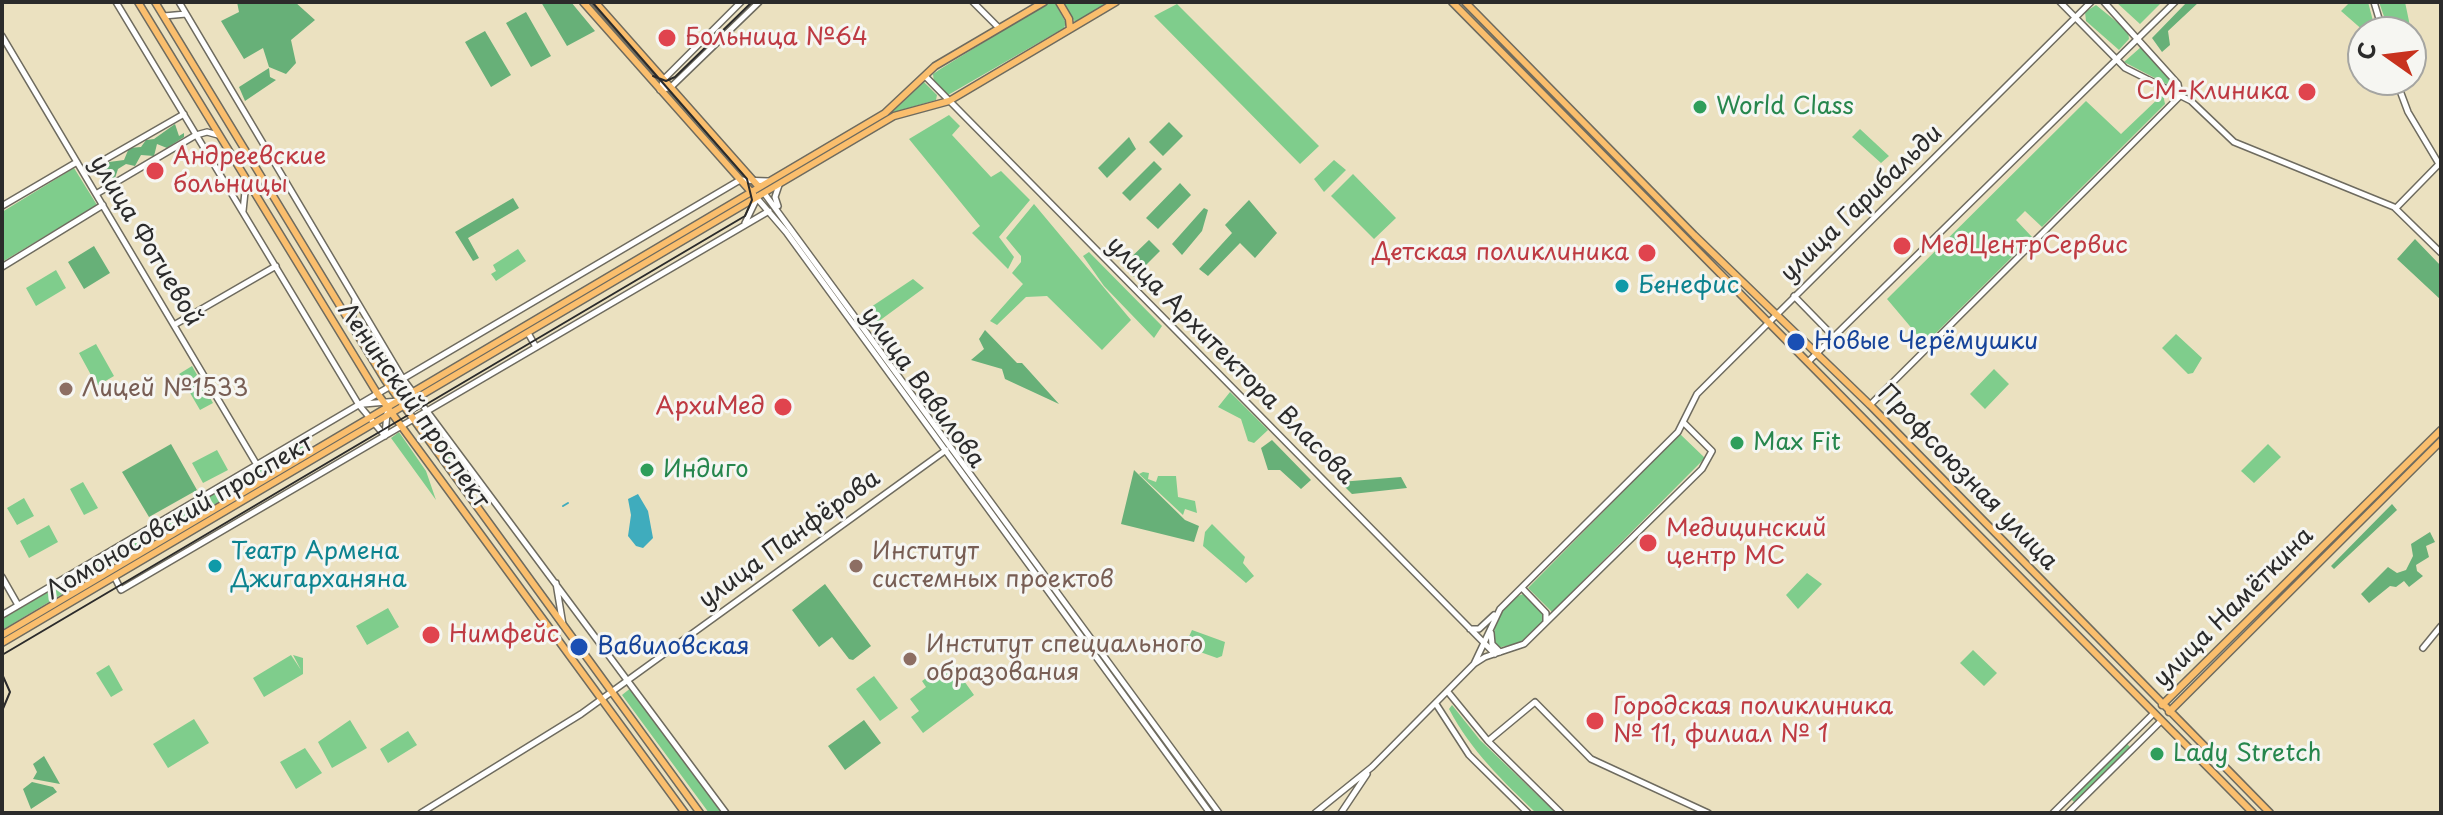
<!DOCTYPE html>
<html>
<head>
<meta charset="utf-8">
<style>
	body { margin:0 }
	#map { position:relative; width:2443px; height:815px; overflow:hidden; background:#ebe1c0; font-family:"Playpen Sans",sans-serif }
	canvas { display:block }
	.frame { position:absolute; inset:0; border:4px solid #2b2b2b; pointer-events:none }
	.north { position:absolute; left:2347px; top:16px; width:80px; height:80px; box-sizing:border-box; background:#f6f6f2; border:2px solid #a5a5a2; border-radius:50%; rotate:284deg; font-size:22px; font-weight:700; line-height:32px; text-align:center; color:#2b2b2b }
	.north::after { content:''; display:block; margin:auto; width:28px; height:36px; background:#c8321e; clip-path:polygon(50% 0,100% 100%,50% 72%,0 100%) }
</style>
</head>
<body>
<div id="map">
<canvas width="2443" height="815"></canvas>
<div class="frame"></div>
<div class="north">С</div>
</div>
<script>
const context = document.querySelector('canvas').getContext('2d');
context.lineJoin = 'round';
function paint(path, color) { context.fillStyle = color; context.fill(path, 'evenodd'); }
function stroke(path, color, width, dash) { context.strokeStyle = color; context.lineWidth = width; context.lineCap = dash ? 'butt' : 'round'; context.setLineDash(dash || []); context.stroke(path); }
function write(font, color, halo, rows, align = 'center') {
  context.font = font + ' "Playpen Sans",sans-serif'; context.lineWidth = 6; context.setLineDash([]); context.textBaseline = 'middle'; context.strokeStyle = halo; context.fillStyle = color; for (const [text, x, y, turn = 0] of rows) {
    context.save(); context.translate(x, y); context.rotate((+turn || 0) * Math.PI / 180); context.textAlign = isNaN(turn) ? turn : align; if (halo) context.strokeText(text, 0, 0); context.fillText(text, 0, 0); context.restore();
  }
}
paint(new Path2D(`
	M1049,2L1055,3L1066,23L1064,28L948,95L934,83L933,74L942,68Z
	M1062,2H1109L1075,22Z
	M2116,2H2162L2140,24Z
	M2350,2H2368L2376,32H2365L2341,11Z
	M2379,2H2405L2410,26L2389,31Z
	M1177,4L1319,146L1300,164L1154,16Z
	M2096,5L2128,31L2129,39L2119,50L2086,21L2085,12Z
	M2141,47L2175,86L2176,89L2124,62Z
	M924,82L937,95L936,100L891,113Z
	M2163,94L2165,104L2042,227L2025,211L2016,220L2032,237L1925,344L1887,299L2086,101L2121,134Z
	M949,115L960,126L952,135L991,177L1001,171L1030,200L999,237L1014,257L1008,269L972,233L980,226L909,139Z
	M1860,129L1889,156L1881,163L1852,137Z
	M1334,160L1346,170L1324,192L1314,179Z
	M74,168L97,205L2,262V212Z
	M1353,174L1396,218L1374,239L1331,196Z
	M1034,204L1131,320L1102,350L1047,296L1026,297L997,325L990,321L1023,284L1012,273L1021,262V256L1006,238Z
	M518,249L526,261L496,281L491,274L496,271L493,265Z
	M1089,252L1162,326L1154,338L1104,286L1083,256Z
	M56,270L66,288L36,306L26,288Z
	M913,279L924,288L875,324L865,311Z
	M2176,334L2202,358L2193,373L2188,374L2162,348Z
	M96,344L114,376L97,386L79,353Z
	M192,366L213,403L200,410L179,374Z
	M1994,369L2009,384L1985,409L1970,394Z
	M1230,392L1268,430L1254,443L1248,441L1241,419L1218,407Z
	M427,413L473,478L465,483L419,419Z
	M399,432L426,471L436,500L391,438Z
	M1680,434L1705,458L1552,612L1528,588Z
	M304,440L310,449L270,472L265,463Z
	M2268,444L2281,457L2254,483L2241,471Z
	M217,450L228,470L203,483L192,463Z
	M261,465L266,474L134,552L127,549L129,543Z
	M1143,472L1149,473L1148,479L1156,482L1158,476H1176L1178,497L1195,501L1197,513L1185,509L1183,515L1139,474Z
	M83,482L98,508L84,515L70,489Z
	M24,498L34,516L17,525L7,508Z
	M1212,524L1245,557L1243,563L1254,576L1246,583L1203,546L1205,532Z
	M49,525L58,542L29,558L20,541Z
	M116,552L123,553L121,559L2,630V619Z
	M1807,573L1822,584L1798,609L1786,595Z
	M1523,594L1543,613L1544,620L1520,643L1497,648L1494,643C1492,623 1503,601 1523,594Z
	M388,608L399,627L367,645L356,626Z
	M1192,630L1225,642L1222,656L1217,658L1189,648L1186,643Z
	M1973,650L1997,673L1984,686L1960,663Z
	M291,655L301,670L293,655L303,658V674L264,697L253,678Z
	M950,661L974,695L923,733L911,717L919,711L910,699L926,687L922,681Z
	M109,665L123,690L111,697L96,673Z
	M874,676L898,708L880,721L856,689Z
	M632,687L723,813H709L622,695Z
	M1452,705L1480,740L1556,813H1536C1503,781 1471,751 1449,709Z
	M194,719L209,743L168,768L153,744Z
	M350,720L367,748L332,768L318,742Z
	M408,731L417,745L388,763L380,749Z
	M2126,743L2130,747L2075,803L2071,799Z
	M305,748L322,773L296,789L280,762Z`), '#7fcd8c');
paint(new Path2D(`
	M237,2H295L315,20L291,40L296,63L286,74L269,67L263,48L244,59L221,21L239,12Z
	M541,2H571L595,31L567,46Z
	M2187,2H2199L2168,31L2170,45L2162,52L2152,38Z
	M526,12L551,56L531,67L506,23Z
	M485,31L511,75L491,87L465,42Z
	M269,68L270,77L276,80L245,101L239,87Z
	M1169,122L1183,136L1163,156L1149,142Z
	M175,124L179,136L184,133V137L167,148L157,144L154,156L141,155L135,166L126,164L118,169L115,178L106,177L104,170L109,162L124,160L129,148L141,147L146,140L154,139Z
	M1129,137L1136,149L1107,178L1098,168Z
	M1154,161L1162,169L1130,201L1122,193Z
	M1180,183L1191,195L1158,229L1146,218Z
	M513,198L519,208L468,238L479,258L473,261L455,232Z
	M1249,200L1277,233L1255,258L1240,243L1208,276L1199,269L1232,233L1225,225Z
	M1204,208L1208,210L1202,231L1182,255L1172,244Z
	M2415,239L2441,266V300L2397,259Z
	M1149,240L1160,251L1134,277L1123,265Z
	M94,246L110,273L84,289L68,262Z
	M985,330L1017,363H1022L1059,404L1005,379L1002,369L971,360L984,349L979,339Z
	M1272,440L1311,480L1301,489L1280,470H1268L1261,448Z
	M171,444L197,490L149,517L122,472Z
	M1134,470L1185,520L1199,526L1194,542L1121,524Z
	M1401,477L1407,488L1352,494L1340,482Z
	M2392,504L2397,510L2334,569L2331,566Z
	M2430,532L2435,542L2426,546L2429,557L2416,565L2417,571L2423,576L2409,587L2404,581L2396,587L2390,586L2369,603L2361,594L2388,567L2397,573L2406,570L2413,556L2411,544Z
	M825,584L871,646L853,660L849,659L832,637L819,647L792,610Z
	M864,720L881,743L845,770L828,746Z
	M44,756L60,784L33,779L37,772L33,764Z
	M32,782L53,787L57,792L31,809L23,789Z`), '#67b078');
paint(new Path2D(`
	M638,494L648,511L653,538L643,548L636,546L628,536L631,515L628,499Z`), '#3facbd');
stroke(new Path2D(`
	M563,506L568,503`), '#3facbd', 2);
const minor = new Path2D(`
	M116,2L359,405L385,436
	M179,2L403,379L726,813
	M973,2L999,28
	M2060,2L2125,68L2191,101L2234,142L2394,207L2441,253
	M2104,2L2178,84L2180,96
	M2374,2L2383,32
	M164,16L186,14
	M2,36L257,465
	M925,76L1495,654
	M2396,80L2408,112L2439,164L2396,208
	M660,90L671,87L759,2
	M660,90L664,79L741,2
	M83,172L184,114
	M764,193L1219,813
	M96,194L196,135L207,132L218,135
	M756,197L786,232L1210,813
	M2,206L77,162
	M778,206L775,197L779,185
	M243,211L246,182
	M745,223L758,196
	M2,267L103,205
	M1794,296L1834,337
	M352,324L355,299
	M174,325L276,266
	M528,333L536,347
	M1808,362L2175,2
	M364,404L398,401
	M1870,405L2180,96
	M385,435L387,413
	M121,545L129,553H139
	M2,577L18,605
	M115,578L121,590L769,211
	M556,583L563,625
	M1522,588L1546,613V621
	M2,615L740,180L768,181
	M1470,629H1479L1494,615
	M1491,633L1492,644L1500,652
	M2423,648L2441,626
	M1474,664L1500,609L1678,432L1697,394L2091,2
	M1448,692L1488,741L1561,813
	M1436,704L1469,755L1528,813
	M1488,741L1535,702L1591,759L1708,813
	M421,813L581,714L946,450
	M1315,813L1372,767L1474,664L1485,657L1524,644L1702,469L1712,451L1684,423
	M1341,813L1367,774
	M2053,813L2154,713
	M2068,813L2161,721`);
const major = new Path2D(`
	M138,2L377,393L685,813
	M155,2L385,380L700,813
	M583,2L753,194
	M595,2L759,187
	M1059,2L1069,19L1070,29
	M1452,2L2253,813
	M1465,2L1694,235L1870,405L2270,813
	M2,635L885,113L935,66L1044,2
	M2,643L894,116L949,101L1116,2
	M2162,705L2441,430
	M2169,712L2441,441`);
stroke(minor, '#6e6b5f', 8);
stroke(major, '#6e6b5f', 9);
stroke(minor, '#fff', 5);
stroke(major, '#fabe6d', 6);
stroke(new Path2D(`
	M653,76L666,81L675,77L752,2
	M2,655L745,216L752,200L747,179L592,2
	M2,674L10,692L2,711`), '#2b2b2b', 2);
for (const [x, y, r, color] of [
	[667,38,10,"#e0444e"],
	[2307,92,10,"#e0444e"],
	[1700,107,8,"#2e9e5b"],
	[155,171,10,"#e0444e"],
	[1902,246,10,"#e0444e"],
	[1647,253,10,"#e0444e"],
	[1622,286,8,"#0f9aa8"],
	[1796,342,10,"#1a4fb4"],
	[66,389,8,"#8d6e63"],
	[783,407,10,"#e0444e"],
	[1737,443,8,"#2e9e5b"],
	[647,470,8,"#2e9e5b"],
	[1648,543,10,"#e0444e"],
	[215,566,8,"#0f9aa8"],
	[856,566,8,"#8d6e63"],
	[431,635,10,"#e0444e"],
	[579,647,10,"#1a4fb4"],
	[910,659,8,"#8d6e63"],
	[1595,721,10,"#e0444e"],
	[2157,754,8,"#2e9e5b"]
]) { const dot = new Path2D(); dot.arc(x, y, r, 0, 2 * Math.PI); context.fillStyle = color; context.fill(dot); stroke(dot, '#f6f6f2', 3); }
write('24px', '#be3a42', '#f6f6f2', [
	["Больница №64",685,38],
	["СМ-Клиника",2289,92,"right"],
	["Андреевские",173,157],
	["больницы",173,185],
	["МедЦентрСервис",1920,246],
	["Детская поликлиника",1629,253,"right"],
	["АрхиМед",765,407,"right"],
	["Медицинский",1666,529],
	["центр МС",1666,557],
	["Нимфейс",449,635],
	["Городская поликлиника",1613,707],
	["№ 11, филиал № 1",1613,735]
], 'left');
write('24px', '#27864d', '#f6f6f2', [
	["World Class",1716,107],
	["Max Fit",1753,443],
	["Индиго",663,470],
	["Lady Stretch",2173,754]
], 'left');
write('24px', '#2b2b2b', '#f6f6f2', [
	["улица Гарибальди",1862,204,-44],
	["улица Фотиевой",145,241,59],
	["улица Архитектора Власова",1230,361,45],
	["улица Вавилова",922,388,54],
	["Ленинский проспект",413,406,55],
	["Профсоюзная улица",1967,478,46],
	["Ломоносовский проспект",180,518,-30],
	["улица Панфёрова",790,540,-36],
	["улица Намёткина",2234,608,-45]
]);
write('24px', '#0d838f', '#f6f6f2', [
	["Бенефис",1638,286],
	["Театр Армена",231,552],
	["Джигарханяна",231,580]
], 'left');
write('24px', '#164399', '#f6f6f2', [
	["Новые Черёмушки",1814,342],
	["Вавиловская",597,647]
], 'left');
write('24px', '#785e54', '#f6f6f2', [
	["Лицей №1533",82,389],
	["Институт",872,552],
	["системных проектов",872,580],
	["Институт специального",926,645],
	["образования",926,673]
], 'left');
</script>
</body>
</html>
